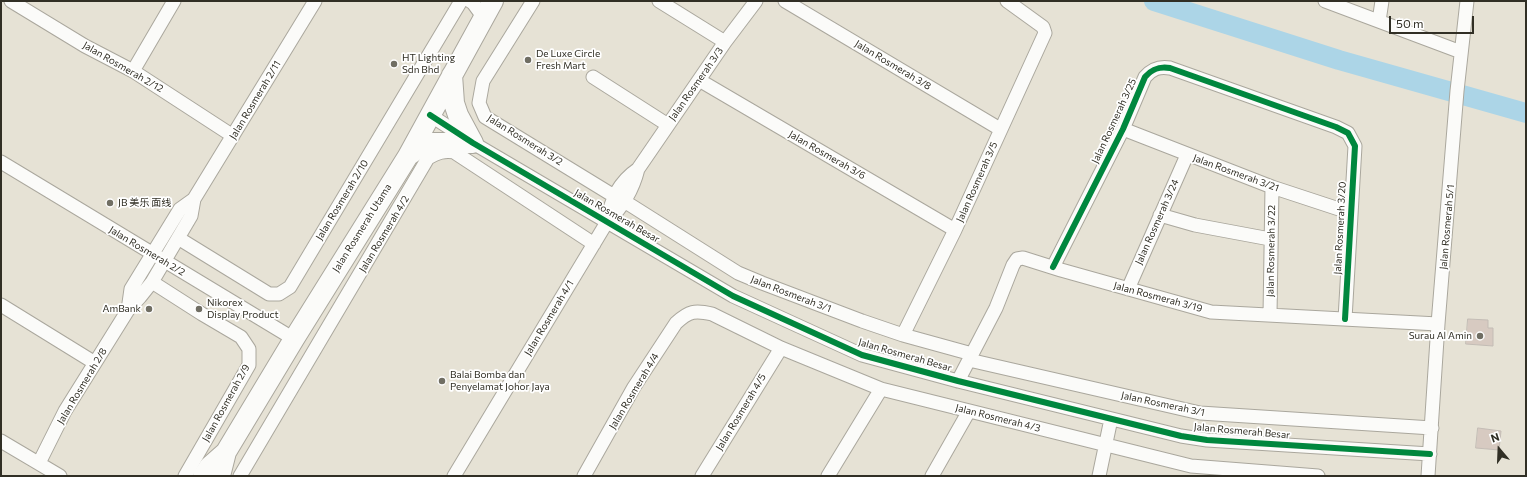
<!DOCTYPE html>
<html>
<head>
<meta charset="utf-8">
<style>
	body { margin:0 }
	#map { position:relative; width:1527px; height:477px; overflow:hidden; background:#e6e2d5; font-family:Commissioner,sans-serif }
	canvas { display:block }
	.frame { position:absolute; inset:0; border:2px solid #312f25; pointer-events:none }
	.north { position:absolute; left:1479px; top:429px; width:40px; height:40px; -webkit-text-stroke:3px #fff; paint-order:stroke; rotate:341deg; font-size:11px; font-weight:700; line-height:16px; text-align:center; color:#312f25 }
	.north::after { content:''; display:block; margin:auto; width:14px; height:18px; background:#312f25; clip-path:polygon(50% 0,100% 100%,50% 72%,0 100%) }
	.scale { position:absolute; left:1389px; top:16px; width:85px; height:18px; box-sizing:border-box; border:2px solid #312f25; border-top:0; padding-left:5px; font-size:12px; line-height:14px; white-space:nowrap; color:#312f25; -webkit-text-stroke:3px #fff; paint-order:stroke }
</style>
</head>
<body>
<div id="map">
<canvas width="1527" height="477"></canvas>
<div class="frame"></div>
<div class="north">N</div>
<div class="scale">50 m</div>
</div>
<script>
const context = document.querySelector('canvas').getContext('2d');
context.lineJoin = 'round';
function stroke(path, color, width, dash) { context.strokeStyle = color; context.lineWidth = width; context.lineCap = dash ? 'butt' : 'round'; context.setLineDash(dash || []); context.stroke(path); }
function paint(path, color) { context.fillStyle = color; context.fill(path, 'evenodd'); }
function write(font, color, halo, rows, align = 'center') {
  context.font = font + ' Commissioner,"Noto Sans SC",sans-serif'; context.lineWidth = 3.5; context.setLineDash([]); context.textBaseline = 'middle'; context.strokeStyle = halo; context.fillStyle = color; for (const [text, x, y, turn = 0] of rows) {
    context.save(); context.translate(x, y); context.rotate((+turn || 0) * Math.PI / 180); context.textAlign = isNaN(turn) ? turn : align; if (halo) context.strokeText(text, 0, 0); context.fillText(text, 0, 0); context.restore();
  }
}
stroke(new Path2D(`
	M1154,1L1339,60L1526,113`), '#acd5e7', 20);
const building = new Path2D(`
	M1468,319L1488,320V328H1493V346L1466,344Z
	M1478,428L1501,431L1499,450L1476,448Z`);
paint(building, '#d7cac1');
stroke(building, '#c3bcb5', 1);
const street = new Path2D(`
	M11,1L85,46L133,71L233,136
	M470,1L473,3L484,18
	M533,1L483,81L479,103L485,117L614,196
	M659,1L725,42
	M785,1L1000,129
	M1325,1L1461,52
	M1379,21L1382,1
	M133,71L174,1
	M593,77L668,125
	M699,80L955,230
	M430,115L473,143L733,296L862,355L958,381L1181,436L1207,440L1430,454
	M1123,129L1272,187L1351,213
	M1,162L294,339
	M624,201L738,273L762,283L862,321L903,335L972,354
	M1160,215L1195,225L1270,239
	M607,222C611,199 619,182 638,169L725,42L756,1
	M178,238L269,294H279L290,287L461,1
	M1053,267L1123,129L1145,77C1152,69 1159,66 1170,68L1336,127L1348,133L1355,146L1345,319
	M152,282L202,314L241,337L249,349V365L185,476
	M1128,289L1187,155
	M1,305L95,363
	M128,310L131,289L180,209L194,199
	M1270,315L1272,187
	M903,335L955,230L1045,33L1043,27L1007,1
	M969,360L1200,413L1432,428
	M958,381L996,308L1013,265L1017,259L1023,258L1061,270L1211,312L1438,324
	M1,441L60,476
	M39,463L65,411L128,310L140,297L152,282L191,216L194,199L315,1
	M240,476L428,158C437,153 444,150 454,152L594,244
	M454,476L607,222C622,208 633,189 638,169
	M584,476L634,387L676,323C689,311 695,310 712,314L781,348L881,389L1191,466L1318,476
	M702,476L781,348
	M828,476L881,389
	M932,476L969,411
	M1099,476L1111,419
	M1428,476L1438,324L1457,91L1467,1`);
const primary = new Path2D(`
	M408,156L426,143H473L458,115L454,103L452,75
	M203,476L209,467L226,452
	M220,476L226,452L294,339L408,156L493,1`);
stroke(street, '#aaa79d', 15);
stroke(primary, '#aaa79d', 22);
stroke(street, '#fbfbf9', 13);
stroke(primary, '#fbfbf9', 20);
stroke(new Path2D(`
	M430,115L473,143L733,296L862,355L958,381L1181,436L1207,440L1430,454
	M1053,267L1123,129L1145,77C1152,69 1159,66 1170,68L1336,127L1348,133L1355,146L1345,319`), '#00873e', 6);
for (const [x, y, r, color] of [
	[528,60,4,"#706e63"],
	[394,64,4,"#706e63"],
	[110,203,4,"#706e63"],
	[149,309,4,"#706e63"],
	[199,309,4,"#706e63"],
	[1480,336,4,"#706e63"],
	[442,381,4,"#706e63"]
]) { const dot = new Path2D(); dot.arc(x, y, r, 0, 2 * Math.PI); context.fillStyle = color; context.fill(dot); stroke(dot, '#fff', 1.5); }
write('10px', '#312f25', '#fff', [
	["De Luxe Circle",536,54],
	["Fresh Mart",536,66],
	["HT Lighting",402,58],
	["Sdn Bhd",402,70],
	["JB 美乐 面线",118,203],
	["Nikorex",207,303],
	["Display Product",207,315],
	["AmBank",141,309,"right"],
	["Surau Al Amin",1472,336,"right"],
	["Balai Bomba dan",450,375],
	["Penyelamat Johor Jaya",450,387]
], 'left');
write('10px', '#312f25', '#fff', [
	["Jalan Rosmerah 3/8",893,65,31],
	["Jalan Rosmerah 2/12",123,67,30],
	["Jalan Rosmerah 3/3",696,84,-55],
	["Jalan Rosmerah 2/11",255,100,-59],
	["Jalan Rosmerah 3/25",1114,121,-65],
	["Jalan Rosmerah 3/2",525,140,32],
	["Jalan Rosmerah 3/6",827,155,30],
	["Jalan Rosmerah 3/21",1236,173,20],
	["Jalan Rosmerah 3/5",977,182,-66],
	["Jalan Rosmerah 2/10",342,200,-59],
	["Jalan Rosmerah Besar",617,216,30],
	["Jalan Rosmerah 3/24",1157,222,-66],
	["Jalan Rosmerah 5/1",1447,227,-85],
	["Jalan Rosmerah Utama",362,228,-58],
	["Jalan Rosmerah 3/20",1340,228,-87],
	["Jalan Rosmerah 4/2",384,234,-59],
	["Jalan Rosmerah 2/2",147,251,31],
	["Jalan Rosmerah 3/22",1271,251,-89],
	["Jalan Rosmerah 3/1",791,294,21],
	["Jalan Rosmerah 3/19",1158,297,15],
	["Jalan Rosmerah 4/1",549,318,-59],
	["Jalan Rosmerah Besar",905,355,16],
	["Jalan Rosmerah 2/8",82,386,-59],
	["Jalan Rosmerah 4/4",634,391,-59],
	["Jalan Rosmerah 2/9",226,403,-61],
	["Jalan Rosmerah 3/1",1163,404,12],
	["Jalan Rosmerah 4/5",741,412,-59],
	["Jalan Rosmerah 4/3",998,418,14],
	["Jalan Rosmerah Besar",1242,431,5]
]);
</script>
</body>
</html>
